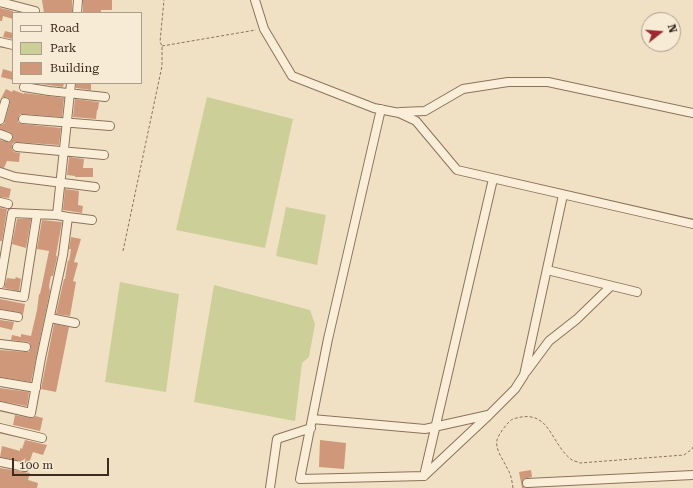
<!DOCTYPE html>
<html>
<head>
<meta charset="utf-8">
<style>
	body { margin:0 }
	#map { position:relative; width:693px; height:488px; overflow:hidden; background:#f0e1c5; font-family:"Roboto Serif",serif }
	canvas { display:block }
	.legend { position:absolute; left:12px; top:12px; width:130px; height:72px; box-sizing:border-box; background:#f7ebd5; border:1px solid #ac9e8c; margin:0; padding:5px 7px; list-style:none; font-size:12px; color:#3c2b1f }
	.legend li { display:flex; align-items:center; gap:8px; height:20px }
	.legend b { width:20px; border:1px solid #ac9e8c }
	.north { position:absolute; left:641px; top:12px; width:40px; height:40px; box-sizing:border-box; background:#f7ebd5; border:1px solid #ac9e8c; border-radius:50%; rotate:73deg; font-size:11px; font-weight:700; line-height:16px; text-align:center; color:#3c2b1f }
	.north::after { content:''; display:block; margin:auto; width:14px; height:18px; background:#9d2830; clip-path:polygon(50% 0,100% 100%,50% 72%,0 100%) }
	.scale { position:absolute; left:12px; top:458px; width:97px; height:18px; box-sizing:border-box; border:2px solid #3c2b1f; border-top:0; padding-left:5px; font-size:12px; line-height:14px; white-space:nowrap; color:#3c2b1f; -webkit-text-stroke:3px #f7ebd5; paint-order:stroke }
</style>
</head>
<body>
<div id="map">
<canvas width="693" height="488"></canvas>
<ul class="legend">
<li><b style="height:5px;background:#faeed9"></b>Road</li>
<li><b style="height:11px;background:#cccf98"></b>Park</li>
<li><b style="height:11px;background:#cf987a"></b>Building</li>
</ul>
<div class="north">N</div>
<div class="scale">100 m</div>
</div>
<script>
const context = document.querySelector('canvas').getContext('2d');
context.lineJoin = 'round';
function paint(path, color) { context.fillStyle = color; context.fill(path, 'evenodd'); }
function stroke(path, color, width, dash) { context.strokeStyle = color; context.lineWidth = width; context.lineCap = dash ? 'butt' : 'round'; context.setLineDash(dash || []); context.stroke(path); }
paint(new Path2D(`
	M207,97L293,119L265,248L176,230Z
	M286,207L326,215L317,265L276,256Z
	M120,282L179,294L166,392L105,382Z
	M214,285L310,310L315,324L309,357L302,363L295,421L194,402Z`), '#cccf98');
paint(new Path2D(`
	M42,0H72V13H44Z
	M83,0H112V10H101V13H83Z
	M0,8L13,11V19L3,16L2,21H0Z
	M5,31L13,33V39L3,37Z
	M3,69L13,72V80L1,77Z
	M34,83H64L63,87Z
	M76,83H91V90L76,88Z
	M6,89L12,92L13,90L24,94V93L64,98L62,117L23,114H20L18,118V122L22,124L61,128L59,145L15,142L12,144V149L14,152L20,153L19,162L7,161L4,168L0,167V140L9,142L13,139V136L10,132L0,129V125L4,124L5,121L10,103V100L7,97H3L0,100Z
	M75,99L99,102L98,110H97L96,119L73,117Z
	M69,157L84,159L83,168H93V177H75V176L67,175Z
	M0,186L11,189L9,198L0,197Z
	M65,189L79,191L78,205L83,206L82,213L63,210Z
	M0,208L7,209L2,241H0Z
	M17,219H31L26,248L12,244Z
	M42,220L62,222L56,255L57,257L53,276H51L49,286L50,291L31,382L0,377V350L26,352H29L31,348L29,342L11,340L12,335L21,337V334L31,336L37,310L39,294H40L42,285L49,251L37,249Z
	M71,237L81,239L74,262L78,263L73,281L76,282L70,316L56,314L64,279H65L68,260L69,261L71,249H69Z
	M16,277L21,279L19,291L4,288L7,278L15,279Z
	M0,299L25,304L23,315L19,312L0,309Z
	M0,320L14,322L12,330L0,327Z
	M54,324L69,327L56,392L41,389Z
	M0,388L29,392L27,406L0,401Z
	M15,415L30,418L35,416L43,418L40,431L13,425Z
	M25,440L47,445L43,455L33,452L29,463L26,462L0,457L2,446L20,451V448L22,449Z
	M320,440L346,443L344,469L319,467Z
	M0,468L30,473L28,480L38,483L37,488H0Z
	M531,470L532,477L524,479L522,484L525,488H522L519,472Z`), '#cf987a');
const minor = new Path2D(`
	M255,0L264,29L292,76L374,108L399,113L416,121L457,170L693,224
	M0,2L35,11
	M77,13L78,0
	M0,42L13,45
	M24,87L49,91L105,97
	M381,109L328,339L312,419L425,429L488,415
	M400,112L425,111L463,89L508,82H548L693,113
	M23,119L110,126
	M0,120L5,102
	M0,134L8,137
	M17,147L104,155
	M0,172L15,177L95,187
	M0,202L8,204
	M68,217L92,220
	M547,270L637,292
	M0,284L12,213L57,215
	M0,293L24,297L37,214
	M0,314L18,317
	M50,318L75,323
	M0,344L26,347
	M526,372L549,341L577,319L611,286
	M0,382L36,388
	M0,406L31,413L41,358L63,255L68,217L57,215L71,83
	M312,419L300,479L424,476L489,415L515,389L524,375L563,195
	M0,428L42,438
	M0,462L25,467
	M424,476L493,179
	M527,483L693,475
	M270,488L277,439L311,428`);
stroke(minor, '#8c725a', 10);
stroke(new Path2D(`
	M162,46L256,30
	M123,251L162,66V46L160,42L164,0
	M513,488C512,481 511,474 507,468C503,459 495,450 497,440C498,435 509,420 513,419C551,407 549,443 572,460C574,461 578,462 580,463L684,455L692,449L693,447`), '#8c725a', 1, [3, 2]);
stroke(minor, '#faeed9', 8);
</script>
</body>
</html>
